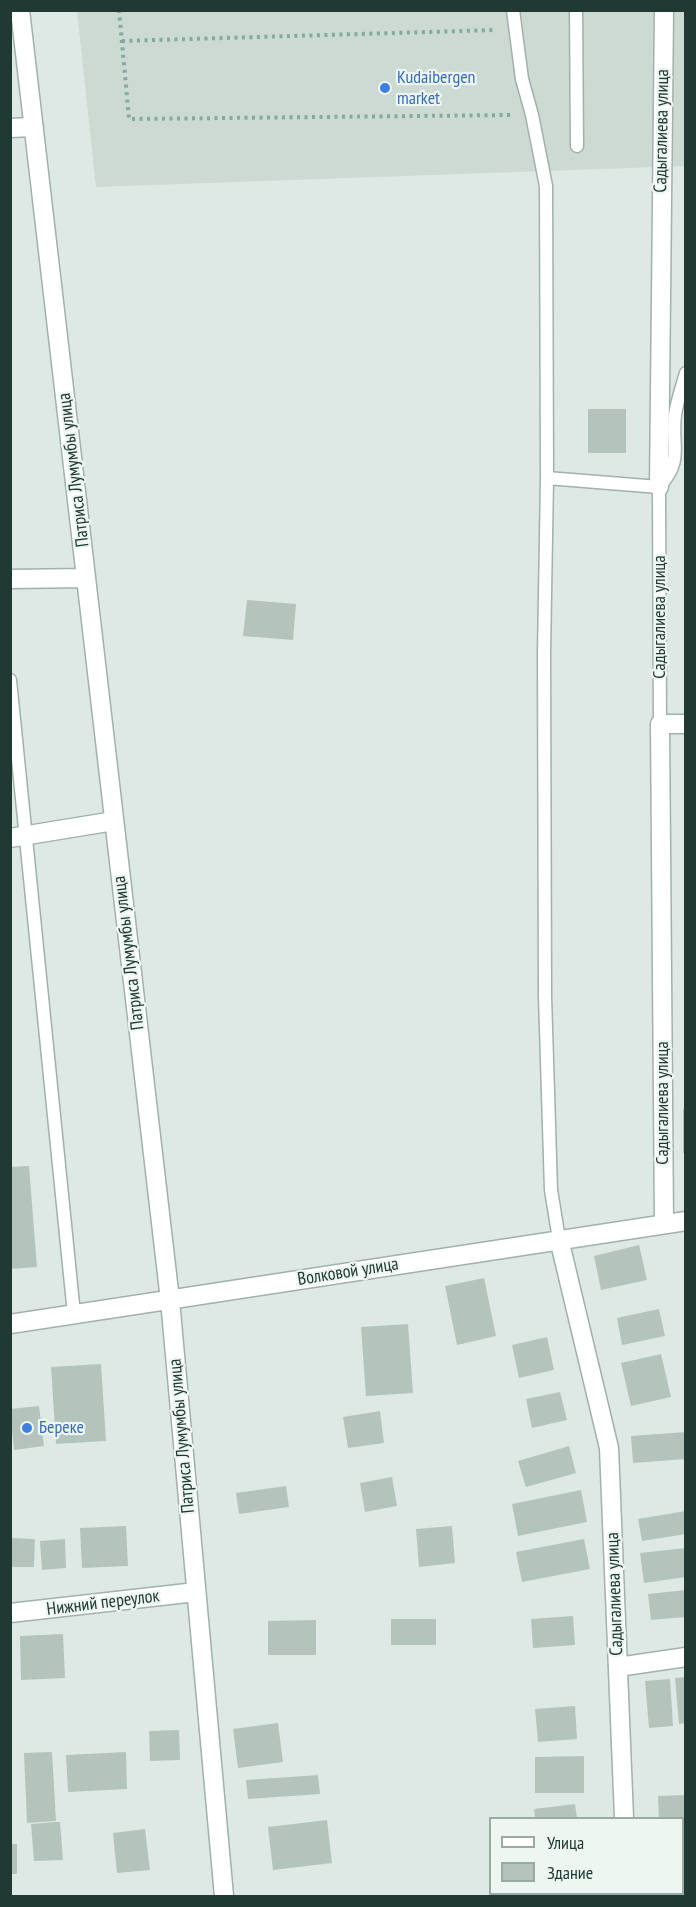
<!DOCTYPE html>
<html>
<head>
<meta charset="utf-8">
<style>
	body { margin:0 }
	#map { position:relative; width:696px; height:1907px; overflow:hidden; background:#dee9e5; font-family:"PT Sans Narrow",sans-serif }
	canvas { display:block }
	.frame { position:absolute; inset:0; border:12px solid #203932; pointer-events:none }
	.legend { position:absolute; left:489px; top:1817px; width:195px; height:78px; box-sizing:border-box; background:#eef6f2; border:2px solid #9caaa5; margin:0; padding:8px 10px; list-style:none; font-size:18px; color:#203932 }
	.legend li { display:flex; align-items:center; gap:12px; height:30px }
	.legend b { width:30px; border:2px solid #9caaa5 }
</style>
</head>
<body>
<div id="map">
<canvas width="696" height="1907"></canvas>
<div class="frame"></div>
<ul class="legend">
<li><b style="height:8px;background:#fff"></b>Улица</li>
<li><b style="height:16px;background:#b4c4bd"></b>Здание</li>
</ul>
</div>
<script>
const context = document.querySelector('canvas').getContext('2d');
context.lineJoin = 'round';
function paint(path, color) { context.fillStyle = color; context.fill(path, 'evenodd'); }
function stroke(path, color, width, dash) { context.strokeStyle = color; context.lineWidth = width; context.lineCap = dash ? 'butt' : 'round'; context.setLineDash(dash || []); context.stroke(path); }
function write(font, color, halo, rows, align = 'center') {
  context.font = font + ' "PT Sans Narrow",sans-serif'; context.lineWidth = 4.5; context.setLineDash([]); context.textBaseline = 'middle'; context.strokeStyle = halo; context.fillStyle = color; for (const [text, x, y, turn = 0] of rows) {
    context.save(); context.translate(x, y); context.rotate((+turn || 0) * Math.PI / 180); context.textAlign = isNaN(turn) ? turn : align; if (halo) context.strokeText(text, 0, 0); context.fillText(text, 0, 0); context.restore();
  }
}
paint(new Path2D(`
	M77,11H685V166L96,187Z`), '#cdd9d3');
paint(new Path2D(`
	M588,409H626V453H588Z
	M247,600L296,604L293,640L243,636Z
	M683,1109H686V1153H683Z
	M29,1166L37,1267L10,1269V1167Z
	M639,1245L647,1280L601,1290L594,1256Z
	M484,1278L496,1336L457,1345L445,1286Z
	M659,1309L665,1336L622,1345L617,1318Z
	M408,1324L413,1393L366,1396L361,1327Z
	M547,1337L554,1370L519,1378L512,1345Z
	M661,1354L671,1397L631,1406L621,1363Z
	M101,1364L106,1441L56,1444L51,1367Z
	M560,1392L567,1420L532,1428L526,1399Z
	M39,1406L44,1446L14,1450L10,1409Z
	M380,1411L384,1443L348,1448L343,1417Z
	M686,1432V1459L633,1463L631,1436Z
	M569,1446L576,1473L526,1487L518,1461Z
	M392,1477L397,1506L365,1512L360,1483Z
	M286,1486L289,1507L239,1514L236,1493Z
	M581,1490L587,1522L518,1536L512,1504Z
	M686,1511V1534L642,1541L638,1519Z
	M126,1526L128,1566L82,1568L80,1528Z
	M452,1526L455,1563L419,1567L416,1529Z
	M10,1538L35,1539L34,1567H10Z
	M65,1539L66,1568L42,1570L40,1541Z
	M584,1539L590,1569L522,1582L516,1552Z
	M686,1548V1577L644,1583L640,1553Z
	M686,1590V1617L651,1620L648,1594Z
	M573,1616L575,1645L533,1648L531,1619Z
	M391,1619H436V1645H391Z
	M316,1620V1655H268V1621Z
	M63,1634L65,1678L21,1680L20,1636Z
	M686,1677V1723L679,1724L675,1678Z
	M670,1679L673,1726L649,1728L645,1681Z
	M575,1706L577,1739L538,1742L535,1709Z
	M278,1723L283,1762L238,1768L233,1729Z
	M179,1730L180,1760L150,1761L149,1731Z
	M52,1752L56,1821L27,1823L24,1753Z
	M126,1752L127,1789L68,1792L66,1755Z
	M584,1756V1793H535V1757Z
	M318,1775L320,1794L248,1799L246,1780Z
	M686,1795V1833H682V1818H659L658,1796Z
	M575,1804L577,1818H535L534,1809Z
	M327,1820L332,1863L273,1870L268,1827Z
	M55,1822H60L63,1860L34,1861L31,1824Z
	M145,1829L150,1870L117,1873L113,1833Z
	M10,1844H17V1874H10Z
	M686,1857V1877H682V1858Z
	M490,1894H543V1896H491Z`), '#b4c4bd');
const service = new Path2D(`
	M513,10L522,79L532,115L546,186L547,478L659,487
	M576,10L577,146
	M547,478L544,653L545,996L551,1190L559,1239
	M659,487L660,724
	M659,487C684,459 671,447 675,415C677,401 682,387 686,373
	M10,680L74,1314`);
const pedestrian = new Path2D(`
	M659,487L664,10`);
const minor = new Path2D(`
	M20,10L170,1300L224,1896
	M10,128L34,127
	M10,579L86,578
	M10,838L114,821
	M664,1224L660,724H686
	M559,1239L609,1448L624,1818
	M10,1324L686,1221
	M10,1613L196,1592
	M618,1667L686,1657
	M627,1894V1896`);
stroke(service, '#a1b1ac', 15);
stroke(pedestrian, '#a1b1ac', 21);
stroke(minor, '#a1b1ac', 21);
stroke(new Path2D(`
	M119,10L129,119L511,115
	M122,41L495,30`), '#7fac9f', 4, [3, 4.5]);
stroke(service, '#fff', 12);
stroke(pedestrian, '#fff', 18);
stroke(minor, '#fff', 18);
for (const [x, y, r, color] of [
	[385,88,6,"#3f7fe0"],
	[27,1428,6,"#3f7fe0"]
]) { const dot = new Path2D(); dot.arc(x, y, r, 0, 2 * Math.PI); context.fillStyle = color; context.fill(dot); stroke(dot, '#eef6f2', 2); }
write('18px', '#366cbe', '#eef6f2', [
	["Kudaibergen",397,78],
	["market",397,99],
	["Береке",39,1428]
], 'left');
write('18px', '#203932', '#eef6f2', [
	["Садыгалиева улица",662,131,-89],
	["Патриса Лумумбы улица",74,470,-97],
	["Садыгалиева улица",660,617,-90],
	["Патриса Лумумбы улица",129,953,-97],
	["Садыгалиева улица",663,1103,-90],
	["Волковой улица",348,1272,-9],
	["Патриса Лумумбы улица",182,1436,-95],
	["Садыгалиева улица",615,1594,-92],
	["Нижний переулок",103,1603,-7]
]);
</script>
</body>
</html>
